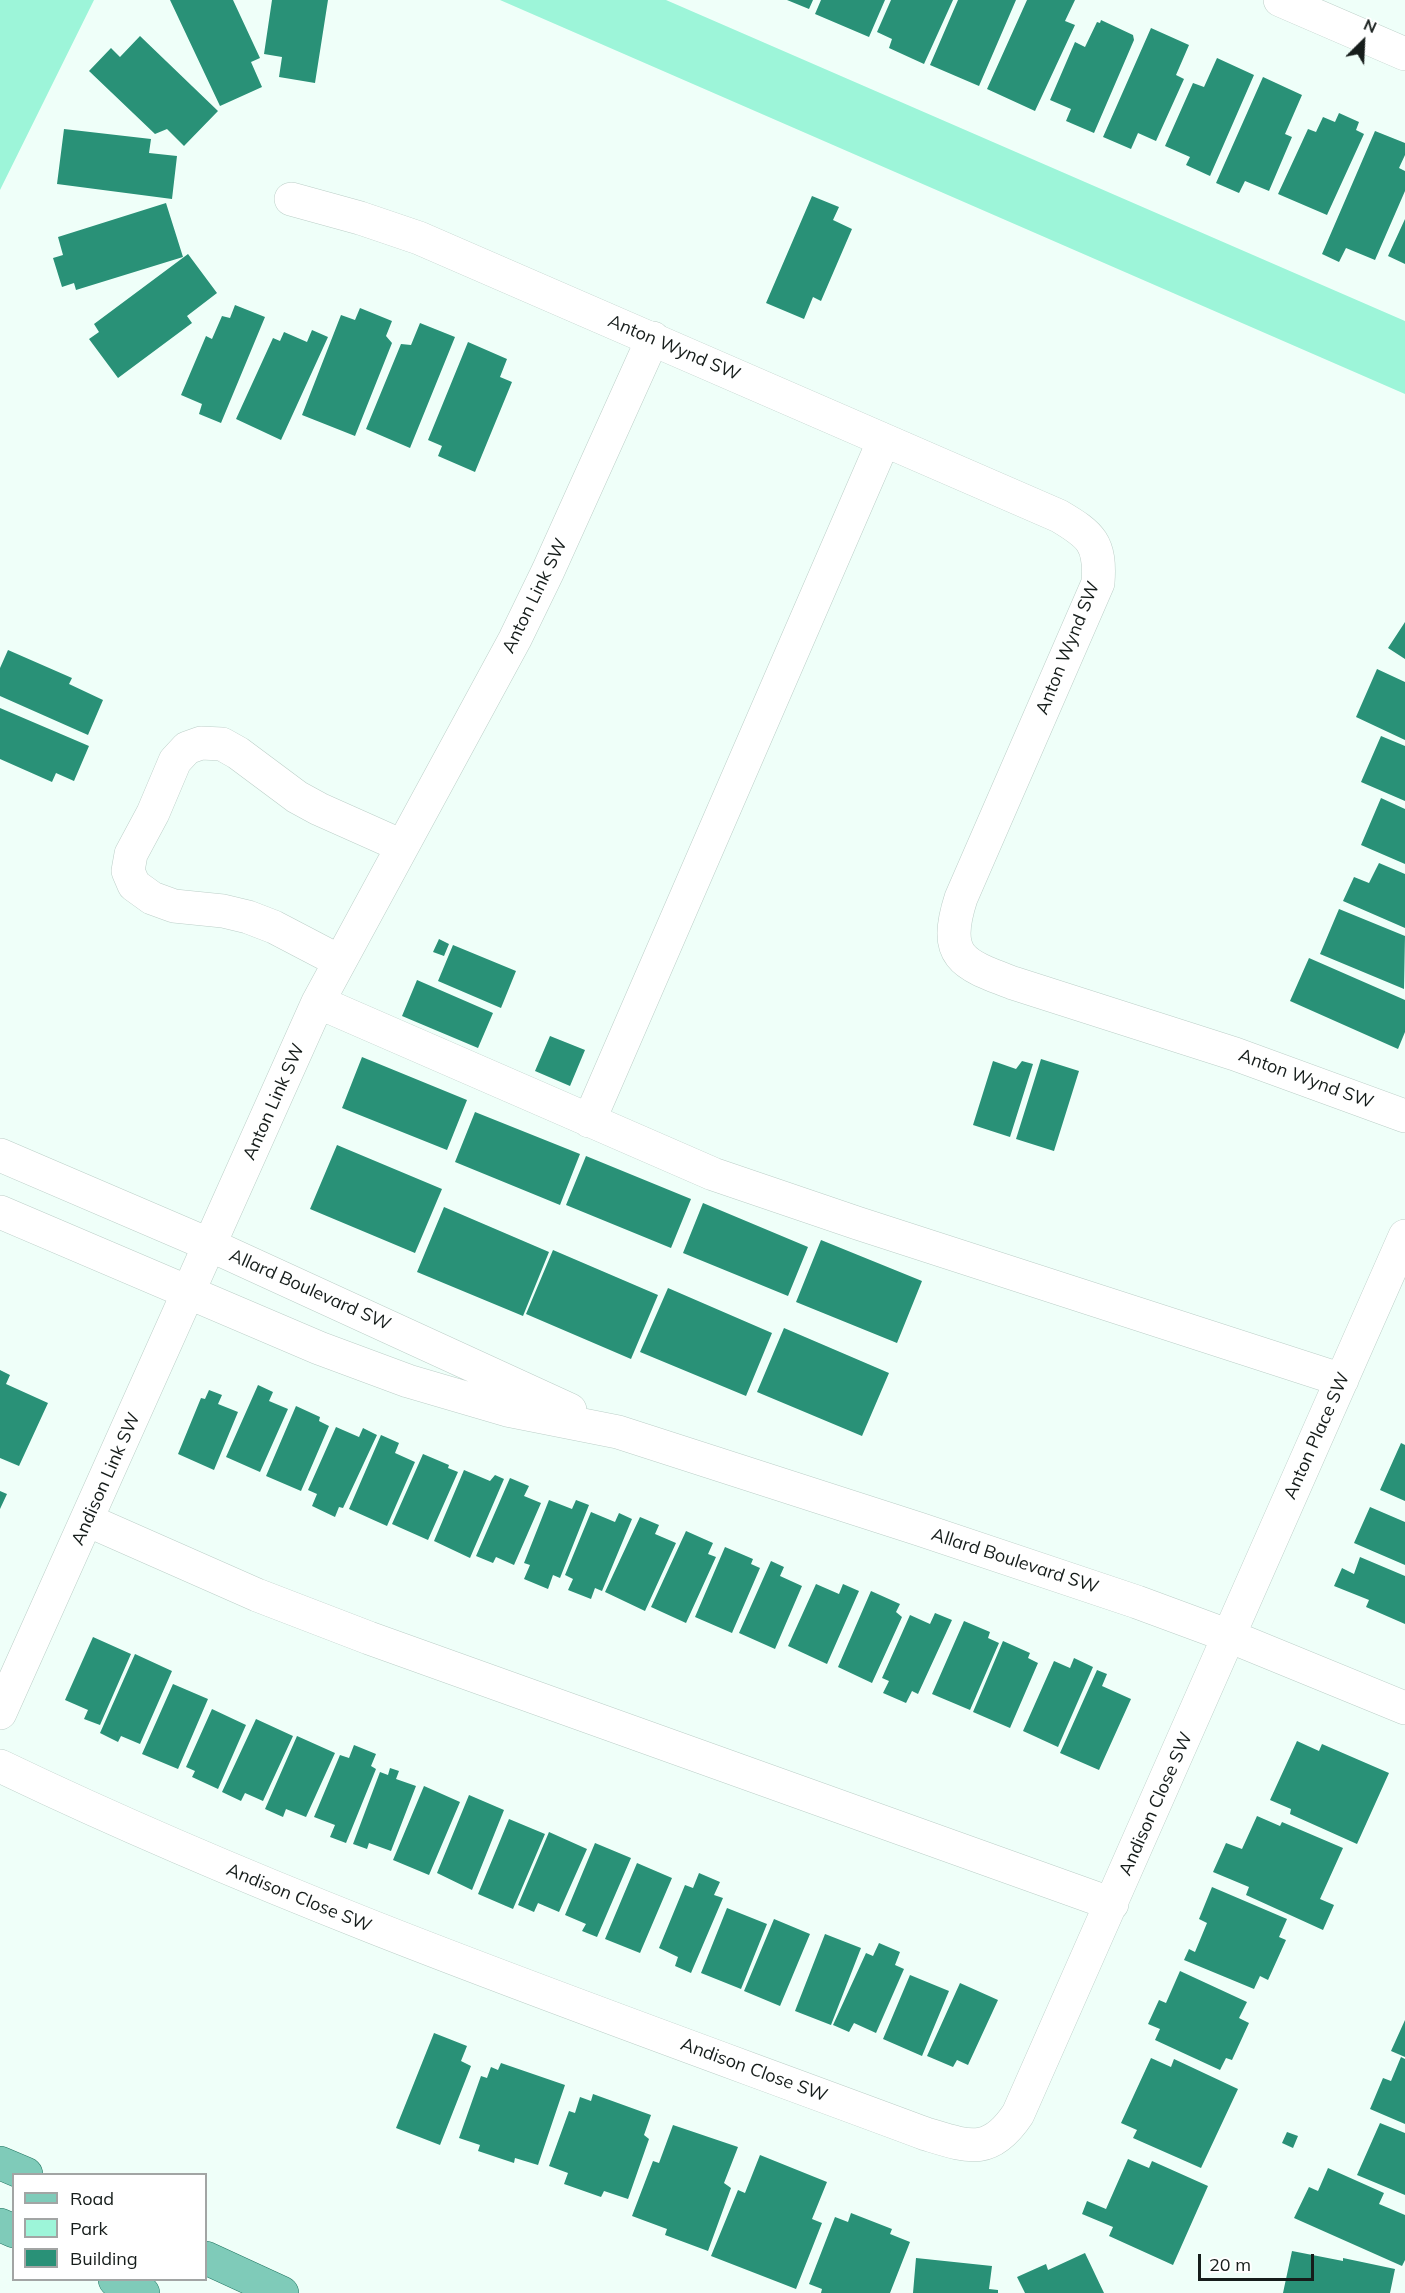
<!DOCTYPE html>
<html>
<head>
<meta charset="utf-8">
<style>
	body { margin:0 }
	#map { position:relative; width:1405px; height:2293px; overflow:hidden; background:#effff9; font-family:Mulish,sans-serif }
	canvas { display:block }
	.legend { position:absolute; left:12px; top:2173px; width:195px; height:108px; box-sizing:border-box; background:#fff; border:2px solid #a2a5a4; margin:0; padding:8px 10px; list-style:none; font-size:18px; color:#161d1b }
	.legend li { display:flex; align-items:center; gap:12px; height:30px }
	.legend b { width:30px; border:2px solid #a2a5a4 }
	.north { position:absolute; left:1333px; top:12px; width:60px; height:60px; -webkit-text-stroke:4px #fff; paint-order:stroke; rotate:24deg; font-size:16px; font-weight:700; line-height:24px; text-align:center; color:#161d1b }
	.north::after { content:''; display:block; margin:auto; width:21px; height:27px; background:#161d1b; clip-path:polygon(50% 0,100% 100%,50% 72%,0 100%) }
	.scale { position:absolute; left:1198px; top:2254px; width:116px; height:27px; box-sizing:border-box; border:3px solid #161d1b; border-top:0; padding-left:8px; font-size:18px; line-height:21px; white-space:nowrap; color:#161d1b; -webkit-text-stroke:4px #fff; paint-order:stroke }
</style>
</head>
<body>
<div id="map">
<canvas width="1405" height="2293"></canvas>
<ul class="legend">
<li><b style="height:8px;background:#7fcbb9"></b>Road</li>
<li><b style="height:16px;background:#9df5d9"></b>Park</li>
<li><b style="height:16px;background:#299177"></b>Building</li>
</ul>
<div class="north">N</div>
<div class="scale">20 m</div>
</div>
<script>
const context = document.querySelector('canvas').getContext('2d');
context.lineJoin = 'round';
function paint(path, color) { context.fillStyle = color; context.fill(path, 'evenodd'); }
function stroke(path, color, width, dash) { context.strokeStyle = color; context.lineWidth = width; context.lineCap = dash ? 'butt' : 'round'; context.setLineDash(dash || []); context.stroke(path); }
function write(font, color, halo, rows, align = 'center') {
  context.font = font + ' Mulish,sans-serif'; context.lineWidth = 5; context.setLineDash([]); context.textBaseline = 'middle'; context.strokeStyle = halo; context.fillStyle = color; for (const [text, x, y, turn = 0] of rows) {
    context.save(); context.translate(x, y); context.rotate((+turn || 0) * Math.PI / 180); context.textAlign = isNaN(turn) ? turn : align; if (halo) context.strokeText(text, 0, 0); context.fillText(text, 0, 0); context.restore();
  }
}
paint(new Path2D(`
	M0,0H94L0,190Z
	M500,0H666L1405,321V394Z`), '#9df5d9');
paint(new Path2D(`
	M170,0H233L260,58L251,62L262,87L220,106Z
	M272,0H328L315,83L279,77L282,57L264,54Z
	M787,0H813L809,9Z
	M821,0H885L869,37L815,14Z
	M891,0H953L924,64L889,48L892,39L877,32Z
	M958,0H1016L979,86L930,65Z
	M1027,0H1075L1065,21L1075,25L1035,111L987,89Z
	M1101,20L1133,35L1134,40L1094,133L1066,121L1071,109L1050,100L1075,42L1085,47L1097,22L1100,23Z
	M1151,28L1189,45L1176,75L1184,79L1156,141L1138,133L1131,149L1103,137Z
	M140,36L218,111L184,146L167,129L155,134L89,71L111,48L120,57Z
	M1217,58L1254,75L1210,176L1186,165L1190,157L1165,146L1193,83L1204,87Z
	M1263,77L1302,95L1285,134L1292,137L1269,191L1245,181L1239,193L1216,183Z
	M1339,113L1359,122L1356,130L1364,134L1327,215L1278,194L1308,129L1316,132L1323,117L1335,122Z
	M64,129L151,139L149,153L177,156L172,199L57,184Z
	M1375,131L1405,143V155L1399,168L1405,171V191L1375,260L1346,248L1339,262L1322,254Z
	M812,196L839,207L833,220L852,229L821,301L813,297L804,319L766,303Z
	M166,203L183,257L76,290L74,283L62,287L53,258L63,255L58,237Z
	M1405,219V264L1388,256Z
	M188,254L217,293L187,316L192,323L118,378L89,339L99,332L94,324Z
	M235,305L265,317L221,423L199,414L202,404L181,395L206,336L212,339L222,316L230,318Z
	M360,308L392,321L386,336L392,343L355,436L302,415L341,315L355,320Z
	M420,323L455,337L410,448L366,429L401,344L411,345Z
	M312,330L328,337L281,440L236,419L273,338L280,341L284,332L307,342Z
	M468,342L507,359L500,377L512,382L475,472L438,456L442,446L428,440Z
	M1405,622V659L1388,648Z
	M8,650L72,678L69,684L103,700L88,735L0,696V668Z
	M1377,669L1405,682V740L1356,717Z
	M0,708L89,746L74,781L56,773L52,782L0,759Z
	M1381,736L1405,746V801L1361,782Z
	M1381,798L1405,809V864L1361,845Z
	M1379,863L1405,874V928L1343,901L1354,877L1369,883Z
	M1339,909L1405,936L1404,989L1320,954Z
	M439,939L449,944L444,956L433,952Z
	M453,945L516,971L501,1008L438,981Z
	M1309,958L1405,1000V1032L1398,1049L1290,1001Z
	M417,980L493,1013L478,1048L402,1016Z
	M550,1036L585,1050L570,1086L535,1071Z
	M362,1057L467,1100L447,1150L342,1108Z
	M1041,1059L1079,1071L1054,1151L1016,1139Z
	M993,1061L1016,1069L1022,1061L1033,1064L1010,1137L973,1125Z
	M475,1112L580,1154L560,1205L455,1162Z
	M337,1145L442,1189L415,1253L310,1209Z
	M586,1156L691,1199L671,1248L566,1205Z
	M703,1203L808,1247L788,1296L683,1253Z
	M444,1207L549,1252L523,1316L417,1272Z
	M821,1240L922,1281L897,1343L796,1302Z
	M553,1250L658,1295L631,1359L526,1314Z
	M668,1288L772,1333L746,1396L640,1352Z
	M784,1328L889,1373L862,1436L757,1392Z
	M0,1370L10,1375L6,1384L48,1403L19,1466L0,1458Z
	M258,1385L273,1392L269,1401L288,1409L260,1472L226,1457Z
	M209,1390L222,1395L218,1404L238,1412L214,1470L178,1454L201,1398L205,1399Z
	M296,1406L320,1417L319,1421L329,1426L301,1491L266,1476Z
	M336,1427L359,1437L363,1428L377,1435L343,1508L339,1507L335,1517L312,1506L317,1494L308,1490Z
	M381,1435L399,1443L395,1453L415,1462L387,1526L349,1509Z
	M1401,1443L1405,1445V1501L1380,1490Z
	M423,1454L449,1465L448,1468L458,1472L428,1540L392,1524Z
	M464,1470L490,1481L495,1475L504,1479L470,1558L434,1541Z
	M510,1478L529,1486L524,1496L541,1503L514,1565L496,1557L493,1563L476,1556Z
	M0,1491L7,1494L0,1509Z
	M549,1500L572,1509L576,1500L589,1505L560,1578L553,1575L548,1589L524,1579L530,1565L524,1563Z
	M1370,1507L1405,1522V1565L1354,1543Z
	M591,1512L615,1522L619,1513L632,1519L602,1591L595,1588L591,1599L568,1590L573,1579L565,1575Z
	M640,1517L659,1525L655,1534L676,1543L645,1611L605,1592Z
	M686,1531L713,1543L708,1554L716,1557L686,1623L651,1607Z
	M725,1547L753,1559L751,1564L760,1568L732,1633L695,1617Z
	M1360,1557L1405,1576V1624L1366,1607L1369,1600L1334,1586L1342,1568L1354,1574Z
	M771,1561L784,1567L780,1576L802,1586L775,1649L739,1633Z
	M816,1584L839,1594L843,1584L859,1591L827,1664L788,1646Z
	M871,1591L900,1604L896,1612L902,1617L872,1683L838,1667Z
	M935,1613L952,1620L918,1694L912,1691L906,1703L883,1693L889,1681L882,1678L910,1615L930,1624Z
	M964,1621L990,1632L988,1638L999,1643L970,1710L932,1694Z
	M93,1637L131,1654L100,1725L84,1719L88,1710L65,1700Z
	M1003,1641L1030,1653L1028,1658L1038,1663L1010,1728L973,1712Z
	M135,1654L172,1671L140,1744L121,1736L118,1742L100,1733Z
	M1074,1658L1093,1667L1058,1747L1023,1731L1054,1661L1070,1668Z
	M1097,1670L1107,1674L1102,1686L1131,1699L1099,1770L1060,1753Z
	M173,1684L208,1699L178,1769L142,1754Z
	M212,1709L246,1725L218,1789L192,1777L195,1771L186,1767Z
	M256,1719L293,1736L263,1801L245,1793L241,1801L222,1792Z
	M297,1736L335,1753L306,1817L286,1809L283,1817L265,1809Z
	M1297,1741L1319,1751L1322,1744L1389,1773L1357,1844L1290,1814L1291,1809L1270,1800Z
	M354,1745L376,1754L371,1766L376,1769L346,1843L330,1837L335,1825L314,1817L340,1755L349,1758Z
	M390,1768L399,1771L396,1779L416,1786L391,1851L369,1843L367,1849L353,1844L380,1772L388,1775Z
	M424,1786L460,1802L429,1875L393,1860Z
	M469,1795L504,1810L472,1890L437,1873Z
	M1257,1816L1280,1826L1282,1822L1343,1848L1320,1899L1334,1905L1323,1930L1246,1895L1249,1887L1213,1872L1226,1843L1242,1849Z
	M509,1819L545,1834L513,1909L478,1894Z
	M549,1832L587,1849L559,1912L538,1903L534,1912L518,1905Z
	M595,1843L631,1858L597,1937L582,1931L586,1924L565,1915Z
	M637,1863L672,1878L640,1953L605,1939Z
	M699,1873L720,1882L714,1895L723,1898L691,1973L675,1966L678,1957L659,1948L685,1885L693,1888Z
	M1212,1887L1287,1919L1279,1937L1286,1940L1268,1980L1260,1976L1254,1989L1184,1960L1189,1949L1195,1952L1207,1923L1199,1919Z
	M727,1908L767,1924L741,1989L701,1973Z
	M774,1919L810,1934L780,2006L744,1991Z
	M825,1934L861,1948L831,2025L795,2011Z
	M879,1943L900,1952L895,1965L904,1969L876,2033L854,2023L849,2032L833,2025L866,1953L873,1956Z
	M1180,1971L1247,2002L1239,2018L1249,2023L1232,2060L1226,2058L1220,2070L1155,2040L1160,2029L1148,2024L1159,2000L1166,2003Z
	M910,1975L949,1991L922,2056L883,2039Z
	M960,1983L998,2000L968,2065L957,2060L953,2067L927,2056Z
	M1405,2020V2057L1391,2051Z
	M434,2033L467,2046L461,2061L471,2066L440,2145L396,2128Z
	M1401,2057L1405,2059V2124L1370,2109L1383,2078L1391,2081Z
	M1151,2058L1171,2067L1174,2059L1238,2089L1201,2168L1133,2138L1137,2130L1121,2123Z
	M501,2063L565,2085L538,2165L515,2158L514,2163L478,2151L480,2145L459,2138L481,2076L487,2078L491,2067L498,2070Z
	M593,2094L651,2115L644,2135L649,2139L628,2199L604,2191L601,2197L564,2184L568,2173L549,2166L569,2111L575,2113L580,2097L591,2101Z
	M1380,2123L1405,2133V2195L1357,2175Z
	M673,2125L738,2147L724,2183L731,2188L708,2251L665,2235L667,2229L632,2216L653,2161L659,2163Z
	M1287,2132L1298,2136L1293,2148L1282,2143Z
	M760,2155L827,2182L812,2219L822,2223L796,2289L711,2256L738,2190L745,2193Z
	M1128,2159L1149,2168L1152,2161L1208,2186L1173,2265L1109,2236L1113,2227L1082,2214L1087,2201L1106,2209Z
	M1328,2168L1384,2193L1379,2204L1405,2215V2260L1402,2266L1294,2218L1309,2187L1318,2191Z
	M851,2213L892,2229L890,2234L910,2242L890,2293H821L822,2289L809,2284L835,2217L848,2222Z
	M1292,2251L1343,2261V2258L1395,2269L1390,2293H1283Z
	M1085,2253L1104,2293H1025L1017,2277L1046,2264L1048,2270Z
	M916,2258L992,2266L989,2289L998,2290V2293H913Z`), '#299177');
const minor = new Path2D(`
	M1280,0L1405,54
	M291,199L360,218L419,238L1059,516C1091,535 1101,543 1098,583L961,898C942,957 962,964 1013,983L1235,1054L1405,1116
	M339,961L274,927L248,917L223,911L174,906L152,898L134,885L128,871L131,854L153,813L175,761L187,748L201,743L222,744L238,753L297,797L319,809L402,846
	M318,1002L713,1174L857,1223L1342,1380
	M589,1121L884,440
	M0,1155L210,1245L570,1410
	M0,1212L319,1348L408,1381L507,1410L618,1432L919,1529L1137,1602L1229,1636L1405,1708
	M87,1520L257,1595L369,1638L1112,1904
	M0,1713L318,1002L515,639L548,571L653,338
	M0,1766C300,1910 615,2018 926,2134C969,2147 990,2156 1018,2114L1405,1236`);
const major = new Path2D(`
	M0,2163L26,2174
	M0,2225L14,2231
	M206,2258L282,2293
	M115,2280L143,2293`);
stroke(minor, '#bccfc8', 34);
stroke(major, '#237763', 34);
stroke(minor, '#fff', 33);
stroke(major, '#7fcbb9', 33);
write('18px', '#161d1b', '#fff', [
	["Anton Wynd SW",674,348,23],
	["Anton Link SW",535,596,-64],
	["Anton Wynd SW",1068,648,-68],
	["Anton Wynd SW",1306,1079,20],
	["Anton Link SW",274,1102,-66],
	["Allard Boulevard SW",310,1290,24],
	["Anton Place SW",1317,1436,-66],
	["Andison Link SW",106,1479,-66],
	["Allard Boulevard SW",1015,1561,18],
	["Andison Close SW",1156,1804,-66],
	["Andison Close SW",299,1898,22],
	["Andison Close SW",754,2070,20]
]);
</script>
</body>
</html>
